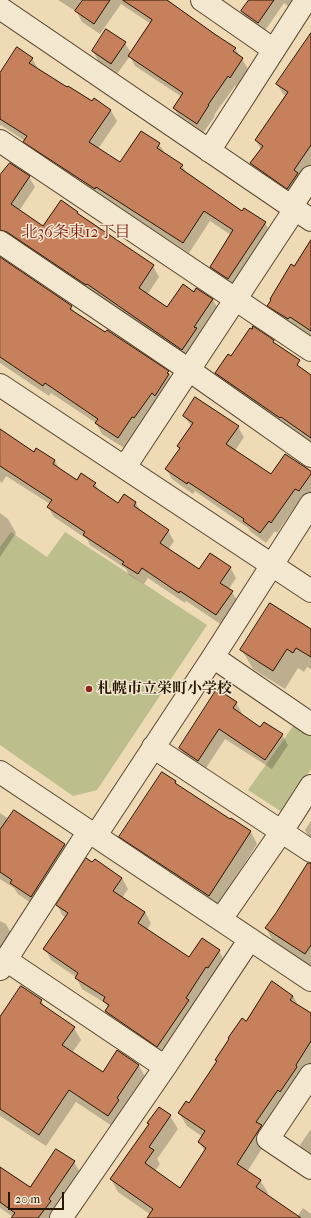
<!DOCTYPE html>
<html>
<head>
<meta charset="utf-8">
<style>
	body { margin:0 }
	#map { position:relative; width:311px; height:1218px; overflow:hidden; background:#eedab5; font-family:"IM FELL French Canon",serif }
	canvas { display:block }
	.scale { position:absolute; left:8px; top:1192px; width:56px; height:18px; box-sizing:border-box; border:2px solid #281703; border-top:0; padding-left:5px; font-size:12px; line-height:14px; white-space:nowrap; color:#281703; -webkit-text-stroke:3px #f4e7cf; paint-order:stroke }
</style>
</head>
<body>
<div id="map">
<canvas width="311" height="1218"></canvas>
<div class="scale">20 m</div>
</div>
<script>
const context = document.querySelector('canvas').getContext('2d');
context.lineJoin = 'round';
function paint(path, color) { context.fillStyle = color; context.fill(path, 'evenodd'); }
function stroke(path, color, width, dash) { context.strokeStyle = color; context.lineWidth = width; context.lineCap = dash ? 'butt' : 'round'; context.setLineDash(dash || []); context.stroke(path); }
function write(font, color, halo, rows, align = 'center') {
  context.font = font + ' "IM FELL French Canon","Noto Serif JP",serif'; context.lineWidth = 3; context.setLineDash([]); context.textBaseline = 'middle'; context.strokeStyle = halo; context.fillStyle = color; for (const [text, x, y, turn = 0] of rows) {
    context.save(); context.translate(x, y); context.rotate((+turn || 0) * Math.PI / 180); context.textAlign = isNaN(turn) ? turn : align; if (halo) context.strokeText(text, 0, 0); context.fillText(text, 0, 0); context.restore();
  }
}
paint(new Path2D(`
	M11,532L47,557L65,532L207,625L97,790L73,796L0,745V547Z
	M296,722L311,732V769L282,812L248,790Z`), '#bcbe8b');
paint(new Path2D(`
	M58,0H165L215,36L235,48L248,69L236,87L235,86L214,115L215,116L203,133L180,118L174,108L182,97L135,66L130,56L117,74L99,62L93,51L125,43L131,53L151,24L121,4L100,34L82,22L77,12Z
	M250,0H294L289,7L284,3L264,32L248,21L242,11Z
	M311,36V174L293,198L257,173L251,163L261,150L256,140L286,96L283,94L277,84Z
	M32,58L38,69L92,103L111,111L117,121L98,149L120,164L159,144L166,155L182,165L187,174L243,213L265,223L271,233L234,289L217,277L211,267L231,235L210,221L189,253L31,152L25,142V141L1,125L0,126V75Z
	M8,164H10L29,177L35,187L19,211L43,227L77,212L79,215L153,266L159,277L147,295L167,309L194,293L196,289L213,300L219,310L189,360L0,237V177Z
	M311,256V336L296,326L294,329L275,316L269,306L294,267Z
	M0,258L71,307L75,313L168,372L174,382L138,427L124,448L102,434L96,423L51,393L49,396L0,363Z
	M232,357L311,376V443L222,383L216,373Z
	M184,416L238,427L244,437L235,451L272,476L311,472V492L305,501L301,498L277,533L275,531L266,543L250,531L248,528L195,491L193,494L172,479L166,469L180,449L178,447L192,427Z
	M0,431L34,453L37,449L55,461L60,470L78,481L95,483L99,491L119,504L124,496L136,503L141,512L168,531L174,541L168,550L199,571L230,567L236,578L228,590L232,592L238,602L222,625L186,601L185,603L148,578L144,584L129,575L126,569L90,545L87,539L54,517L48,507L50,504L6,476L2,483L0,481Z
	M0,513L8,519L16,533L0,557Z
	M311,630V669L307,667L304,672L298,668L285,689L253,669L242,650Z
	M236,703L242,713L241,714L261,728L282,735L288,745L272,769L225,739L204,771L186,758L180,748Z
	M162,773L176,782L178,786L230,821L231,819L251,832L257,844L216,908L127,849L120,837Z
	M14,811L65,845L71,857L38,908L18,894L14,888L0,879V813L9,819Z
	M311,821V841L305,830Z
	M305,869L311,873V967L274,943L266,928Z
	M122,878L128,889L122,898L145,912L151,923L147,930L190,959L219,951L225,962L164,1057L112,1022L106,1011L108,1008L105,1003L82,989L76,977L51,960L45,949L66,918L63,916L57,905Z
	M0,921L6,924L12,935L0,955Z
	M21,987L41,1000L45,1008L74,1028L81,1040L72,1053L103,1073L118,1051L139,1066L146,1078L115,1128L76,1102L46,1146L0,1116V1016Z
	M293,996L299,1007L311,1015V1065L268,1139L247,1172L260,1180L268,1193L266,1196L297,1217L303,1208L311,1214V1218H148L151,1215L118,1192L111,1179L149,1125L148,1123L170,1116L178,1129L157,1159L160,1164L155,1171L181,1189L205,1152L199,1142L203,1137L187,1126L179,1113L190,1104L218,1062L216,1060L246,1022Z
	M311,1129V1158L306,1155L300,1145Z
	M74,1162L80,1172L51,1218H15L0,1208V1169L30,1188Z`), '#0003');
const building = new Path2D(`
	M83,0H110L94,24L75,11Z
	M123,0H167L216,35L236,48L233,51L243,58L230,78L228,76L208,105H209L197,124L173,108L183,93L128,56L152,20Z
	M249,0H274L258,23L241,11Z
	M106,29L126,42L111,64L92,51Z
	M311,33V145L294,170L298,173L287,189L250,163L263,146L255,140L288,92L276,84Z
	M17,47L33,58L29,63L67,87L68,86L92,101L94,98L111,110L89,142L120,162L141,131L160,143L157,148L183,165L180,168L242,211L244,208L266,222L228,279L210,267L233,230L204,211L183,243L96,187L95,189L69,172L23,142L27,136L0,119V73Z
	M10,163L30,176L11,204L43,226L61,200L78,212L77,213L154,265L139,288L167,307L183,284L194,292L196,288L213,299L194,327L197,328L182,350L87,284L86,285L7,232L0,230V175Z
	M311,240V331L290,317L288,319L267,306L271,300L270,299L291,264L294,266Z
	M0,257L72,306L70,309L105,332L107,330L169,371L167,373L169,374L155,396L152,393L134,418L132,417L118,438L95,423L98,419L45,383L43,386L0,357Z
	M253,326L274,340L273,342L300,360L297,365L311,375V438L281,417L280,418L215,373L228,354L231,356L250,328L252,329Z
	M195,397L239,426L226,444L271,474L285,454L311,471V474L299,491L295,489L271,523L269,521L260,533L243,521L244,519L188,482L187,484L165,469L180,448L177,446L193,423L183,416Z
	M0,429L34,452L36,448L55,460L53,464L77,480L81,473L96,483L93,486L118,503L124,494L136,502L134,506L169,530L160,543L199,569L210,553L231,567L220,583L233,591L216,615L180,591L179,593L142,568L138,574L122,564L124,562L83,535L85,532L47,507L52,500L0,466Z
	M270,603L311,629V657L296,648L293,653L287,649L273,671L240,650Z
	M217,689L237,702L233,708L260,727L264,722L283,734L265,760L219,729L198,761L179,748Z
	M162,772L176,781L175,783L230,819L231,818L251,831L209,896L119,837Z
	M14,810L65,844L31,897L10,883L12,880L0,872V830Z
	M86,858L92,862L95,859L122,878L113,891L145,912L138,923L189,957L202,938L220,950L208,968L206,967L186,998L189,1000L157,1047L105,1011L109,1005L103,1001L105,997L75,978L78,973L43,949L68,913L56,905Z
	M308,863H311V945L305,954L265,928L276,913Z
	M272,981L293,996L290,1000L311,1013V1041L296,1065L297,1067L280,1092L278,1090L256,1122L262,1125L237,1164L261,1180L256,1187L301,1218H147L153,1209L110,1179L149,1124L147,1123L159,1107L171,1115L149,1147L154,1150L145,1163L180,1188L206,1148L198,1142L205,1131L178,1113L186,1101L189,1103L217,1061L215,1060L229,1039L228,1038L242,1018L246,1021Z
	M21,986L42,1000L40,1003L75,1027L62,1045L103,1072L117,1050L139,1065L117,1098L119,1100L108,1116L69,1090L39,1135L0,1109V1017Z
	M56,1149L75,1161L49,1199L51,1201L38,1218H11L15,1213L0,1202V1167L30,1187Z`);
paint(building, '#c6805b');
stroke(building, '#281703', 1);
const minor = new Path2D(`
	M202,0L274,50
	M0,8L311,220
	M0,141L311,350
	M209,151L306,0
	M291,207L311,177
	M0,242L189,370L311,456
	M0,385L311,591
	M125,467L295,209
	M213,657L311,724
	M153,747L311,851
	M0,772L311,980
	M96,835L213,657L311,504
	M221,919L282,831L311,786
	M6,960L165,1067
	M0,969L89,831
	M311,1075L268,1139L311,1168
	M61,1218L165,1067L250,939`);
stroke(minor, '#5a4830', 24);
stroke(minor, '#f4e7cf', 22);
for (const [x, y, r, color] of [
	[89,689,4,"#8f2418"]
]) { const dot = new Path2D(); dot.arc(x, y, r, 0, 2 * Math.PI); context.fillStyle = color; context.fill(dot); stroke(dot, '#f4e7cf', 1.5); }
write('bold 15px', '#281703', '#f4e7cf', [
	["札幌市立栄町小学校",97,689]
], 'left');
write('16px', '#7a1f14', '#f4e7cf', [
	["北36条東12丁目",76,233]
]);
</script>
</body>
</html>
